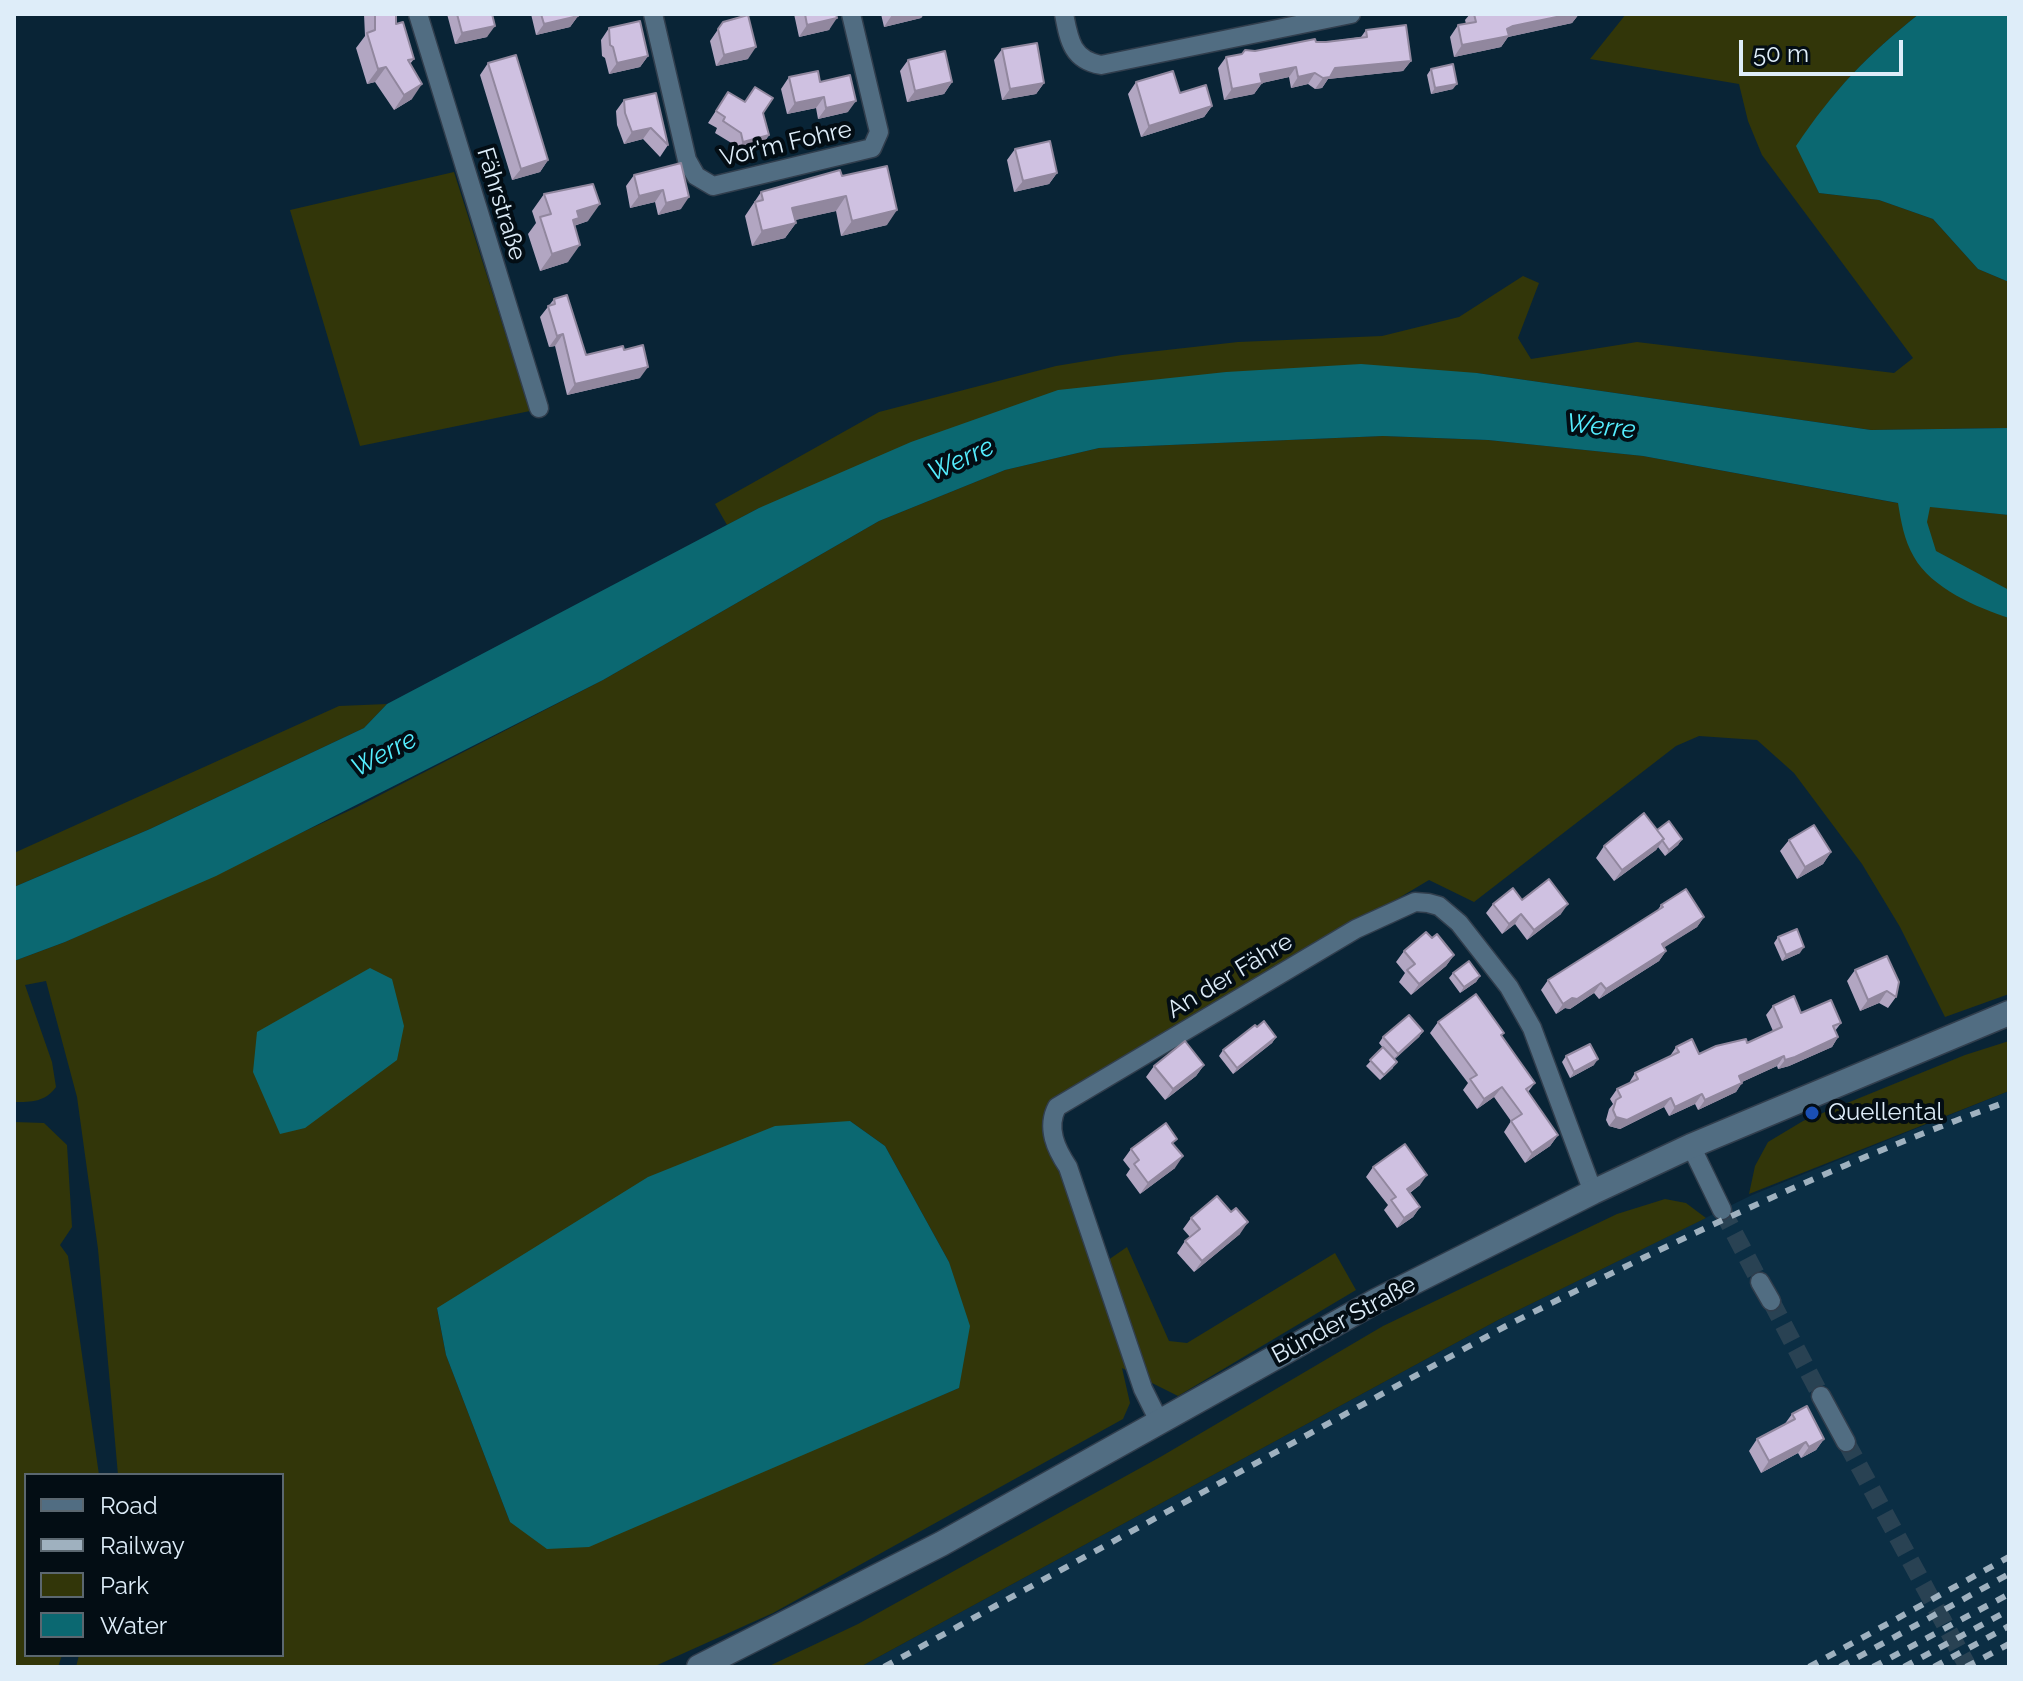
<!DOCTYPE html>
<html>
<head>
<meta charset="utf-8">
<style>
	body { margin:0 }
	#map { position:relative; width:2023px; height:1681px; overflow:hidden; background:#092436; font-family:Raleway,sans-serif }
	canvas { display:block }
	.frame { position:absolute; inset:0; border:16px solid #deedf9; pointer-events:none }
	.legend { position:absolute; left:24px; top:1473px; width:260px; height:184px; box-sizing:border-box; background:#030d14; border:2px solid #5b6770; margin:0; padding:10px 14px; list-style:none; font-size:24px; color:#deedf9 }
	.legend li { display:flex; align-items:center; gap:16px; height:40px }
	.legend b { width:40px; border:2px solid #5b6770 }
	.scale { position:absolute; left:1739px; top:40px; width:164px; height:36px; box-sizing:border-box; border:4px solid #deedf9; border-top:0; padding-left:10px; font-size:24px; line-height:28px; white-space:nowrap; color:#deedf9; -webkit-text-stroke:6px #030d14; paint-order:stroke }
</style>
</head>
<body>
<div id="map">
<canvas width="2023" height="1681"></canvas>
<div class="frame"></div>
<ul class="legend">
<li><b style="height:10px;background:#516d82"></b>Road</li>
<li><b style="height:10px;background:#9fb1bf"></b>Railway</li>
<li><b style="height:22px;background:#323609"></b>Park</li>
<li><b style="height:22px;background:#0b6871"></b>Water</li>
</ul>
<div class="scale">50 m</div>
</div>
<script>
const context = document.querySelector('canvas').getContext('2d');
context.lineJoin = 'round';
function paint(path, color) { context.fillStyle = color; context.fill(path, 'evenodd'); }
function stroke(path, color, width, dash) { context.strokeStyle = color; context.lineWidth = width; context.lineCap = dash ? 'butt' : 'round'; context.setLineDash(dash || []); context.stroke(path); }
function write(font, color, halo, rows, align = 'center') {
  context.font = font + ' Raleway,sans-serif'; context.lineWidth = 8; context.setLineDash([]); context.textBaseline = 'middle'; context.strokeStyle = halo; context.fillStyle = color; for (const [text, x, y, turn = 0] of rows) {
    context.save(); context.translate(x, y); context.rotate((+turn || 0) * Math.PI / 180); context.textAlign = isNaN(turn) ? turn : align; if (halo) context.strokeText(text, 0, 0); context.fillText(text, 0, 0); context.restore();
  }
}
paint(new Path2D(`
	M2009,1091V1667H860L1498,1320L1752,1195Z`), '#0b2e44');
paint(new Path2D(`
	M1626,14H1919C1866,56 1834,90 1797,146L1819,193L1879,200L1933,219L1978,269L2009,282V428L1871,430L1477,373L759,508L727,525L715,504L879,412L1056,366L1122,355L1238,342L1382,336L1459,317L1523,276L1539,283L1518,338L1531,359L1637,342L1894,373L1913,358L1762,155L1748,121L1739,84L1590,59Z
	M454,172L530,411L360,446L290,210Z
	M1383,436L1488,440L1643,456L1897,503L2009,515V994L1945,1017L1900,927L1862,864L1794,773L1757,740L1699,736L1676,746L1474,902L1429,880L1051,1106L1095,1269L1127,1247L1169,1341L1187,1343L1335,1253L1356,1290L1178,1396L1122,1368L1130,1403L1123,1419L773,1613L653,1667H76L79,1655H282V1475H118L98,1249L77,1097L46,981L25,985L52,1062L56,1087C45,1102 32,1102 14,1102V961L65,942L357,807L603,680L879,521L1005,470L1099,448ZM850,1121L885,1146L949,1262L959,1388L785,1461L510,1522L446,1355L437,1309Z
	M387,704L364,728L150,829L14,887V853L339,706Z
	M2009,1041V1091L1749,1194L1755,1166L1768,1142L1803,1121L1965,1055Z
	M14,1122L44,1123L67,1145L72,1227L60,1245L68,1256L99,1475H26V1655H62L58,1667H14Z
	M1665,1199L1686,1203L1706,1218L1498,1320L860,1667H767L858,1624L1162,1456L1383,1326L1617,1214Z`), '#323609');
paint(new Path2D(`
	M1919,14H2009V282L1978,269L1933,219L1879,200L1819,193L1796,146C1834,90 1866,56 1919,14Z
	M1361,364L1477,373L1871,430L2009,428V515L1930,507L1927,522L1936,551L2009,590V618C1978,608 1931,588 1914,557C1904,540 1901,521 1898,503L1643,456L1488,440L1383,436L1099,448L1005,470L879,521L603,680L216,876L65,942L14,961V887L150,829L364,728L387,704L759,508L911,442L1058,390L1226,372Z
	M370,968L392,979L404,1026L397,1060L305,1128L280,1134L253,1072L257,1032Z
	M850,1121L885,1146L949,1262L970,1326L959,1388L589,1547L547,1549L510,1522L446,1355L437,1308L648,1177L775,1126Z`), '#0b6871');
stroke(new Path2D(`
	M1722,1210L1760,1282
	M1771,1301L1821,1396
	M1846,1442L1968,1667`), '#294253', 18, [18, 9]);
const minor = new Path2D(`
	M418,14L539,408
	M653,14L687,160L696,176L713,186L872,148L879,132L851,14
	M1064,14C1069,40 1072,60 1101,65L1351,14
	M1691,1146L1722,1210
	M1760,1282L1771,1301
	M1821,1396L1846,1442
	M1159,1421L1143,1389L1068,1167C1056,1149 1046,1128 1057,1107L1356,929L1415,902L1428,903L1439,906L1459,923L1509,987L1532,1028L1593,1192`);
const secondary = new Path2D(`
	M699,1667L941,1544L1376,1301L1593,1192L1691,1146L2009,1013`);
stroke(minor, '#313e4d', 21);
stroke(secondary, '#313e4d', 27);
stroke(minor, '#516d82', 18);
stroke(secondary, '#516d82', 24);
stroke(new Path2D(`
	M884,1667L1506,1326C1670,1243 1836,1163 2009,1101
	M1809,1667L2009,1557
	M1840,1667L2009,1574
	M1873,1667L2009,1594
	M1904,1667L2009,1610
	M1934,1667L2009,1626
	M1966,1667L2009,1644`), '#9fb1bf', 6, [10, 10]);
paint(new Path2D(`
	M364,14H396V24L414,59L410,64L412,99L394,110L375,82L367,84L356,48L365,36Z
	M447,14H492L487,37L455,44Z
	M531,14H577L578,16L570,27L536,35Z
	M794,14H836L829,30L799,37Z
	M881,14H924L921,18L884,27Z
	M1470,14H1579L1572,23L1508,37L1501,47L1454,57L1450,37L1458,25L1466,24L1465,20Z
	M723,22L748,59L716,66L710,41Z
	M609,28L648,56L640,67L609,74L605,58L602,56L601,40Z
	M1366,30L1411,61L1403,71L1328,79L1322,88L1315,89L1308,84L1291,88L1289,77L1262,83L1254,94L1224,100L1218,68L1226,57L1255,51L1361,37Z
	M1002,49L1044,83L1036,94L1002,100L994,60Z
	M908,60L952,82L944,94L907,102L900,71Z
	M488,63L548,160L540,172L512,180L480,75Z
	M1431,69L1453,89L1431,94L1427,75Z
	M789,77L820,82L848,112L818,119L816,108L787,114L781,89Z
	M1136,82L1180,93L1212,106L1204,117L1141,137L1128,94Z
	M755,87L769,135L761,147L735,153L733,144L715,133L717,128L708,123L728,92L745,102Z
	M624,100L668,145L660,157L643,139L624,144L617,125L616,111Z
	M1015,149L1057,173L1049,184L1014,192L1007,160Z
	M681,163V209L658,215L655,202L630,208L626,186L634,175Z
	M842,176L887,225L841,236L836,211L795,220L796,223L785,238L752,246L745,216L761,192Z
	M544,194L588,221L574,226L568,262L540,271L528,234L536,223L532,211Z
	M554,299L586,355L624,350L640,378L567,395L555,346L549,347L540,317Z
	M1657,830L1682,839L1678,845L1665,856L1658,847L1656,850L1614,881L1596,858L1604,846Z
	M1789,840L1831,852L1823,864L1797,879L1780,851Z
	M1522,900L1561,914L1527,940L1515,924L1502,934L1486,913L1493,904Z
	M1661,905L1704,917L1697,927L1664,947L1666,951L1659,961L1599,999L1594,993L1570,1009L1565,1008L1556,1014L1541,990L1548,980L1657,911Z
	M1778,937L1800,953L1782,961L1774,943Z
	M1432,938L1454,955L1446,966L1411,995L1399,982L1405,973L1396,962L1404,951Z
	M1855,970L1896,997L1888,1008L1879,1003L1860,1011L1847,981Z
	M1453,973L1480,976L1476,982L1460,993L1449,978Z
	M1773,1006L1841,1023L1835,1031L1838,1037L1832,1047L1789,1066L1778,1069L1777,1066L1742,1082L1736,1092L1698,1110L1695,1104L1669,1116L1664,1107L1620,1129L1609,1126L1606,1120L1609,1109L1613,1104L1610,1099L1617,1089L1629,1083L1635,1073L1670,1056L1676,1047L1699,1054L1747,1043L1773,1031L1766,1015Z
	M1438,1022L1502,1036L1535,1083L1528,1092L1558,1135L1550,1146L1525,1163L1504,1132L1511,1121L1494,1097L1477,1109L1463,1090L1468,1083L1430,1033Z
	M1257,1027L1276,1037L1272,1043L1233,1074L1219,1056L1223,1050Z
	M1423,1031L1419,1037L1394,1059L1393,1068L1380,1080L1366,1066L1383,1048L1379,1043L1383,1037Z
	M1566,1056L1594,1065L1570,1078L1562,1062Z
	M1204,1065L1196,1076L1165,1100L1146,1077L1154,1066Z
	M1174,1144L1175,1168L1140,1194L1126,1175L1130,1169L1123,1160L1131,1149Z
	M1373,1167L1420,1185L1410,1193L1420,1207L1413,1217L1397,1228L1384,1210L1388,1205L1366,1177Z
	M1191,1218L1240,1234L1194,1272L1177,1253L1185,1241L1190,1237L1183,1229Z
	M1792,1414L1824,1439L1816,1450L1801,1458L1798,1453L1761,1473L1749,1451L1757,1439L1784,1425Z`), '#b2a6c2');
paint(new Path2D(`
	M898,14H924L921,18L884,27L892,15Z
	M1571,14H1579L1572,23L1508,37L1501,47L1454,57L1462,45L1513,26Z
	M578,16L570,27L536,35L544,24Z
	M837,18L829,30L799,37L807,25Z
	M495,26L487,37L455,44L462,33Z
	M756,47L748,59L716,66L724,55Z
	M648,56L640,67L609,74L617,63Z
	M1411,61L1403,71L1328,79L1322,88L1315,89L1323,78L1335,68Z
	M386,67L375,82L367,84L378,69Z
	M1296,67L1289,77L1253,85L1260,74Z
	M1315,73L1308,84L1291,88L1298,77Z
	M952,82L944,94L907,102L915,91Z
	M1044,83L1036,94L1002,100L1010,89Z
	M1262,83L1254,94L1224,100L1232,89Z
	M422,84L412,99L394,110L404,95Z
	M1457,84L1453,89L1431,94L1435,88Z
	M824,97L816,108L787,114L795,103Z
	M856,101L848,112L818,119L826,108Z
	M1212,106L1204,117L1141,137L1149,126Z
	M651,128L643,139L624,144L632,132Z
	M769,135L761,147L735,153L743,142Z
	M548,160L540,172L512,180L521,169Z
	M1057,173L1049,184L1014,192L1023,181Z
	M663,190L655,202L630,208L639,196Z
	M846,196L836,211L782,223L792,208Z
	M689,197L681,209L658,215L666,203Z
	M600,204L588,221L573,226L567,236L577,211Z
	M897,210L887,225L841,236L852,221Z
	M796,223L785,238L752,246L762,231Z
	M580,245L568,262L540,271L552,254Z
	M563,334L555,346L549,347L557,336Z
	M648,367L640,378L567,395L575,384Z
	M1664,839L1656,850L1614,881L1622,870Z
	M1682,839L1678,845L1665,856L1669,850Z
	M1831,852L1823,864L1797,879L1805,867Z
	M1568,904L1561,914L1527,940L1534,930Z
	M1521,914L1515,924L1502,934L1509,924Z
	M1704,917L1697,927L1654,954L1662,944Z
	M1804,947L1800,953L1782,961L1786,955Z
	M1666,951L1659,961L1599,999L1606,989Z
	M1454,955L1446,966L1411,995L1419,984Z
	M1480,976L1476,982L1460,993L1464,987Z
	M1601,983L1594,993L1570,1009L1565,1008L1556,1014L1563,1004Z
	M1887,991L1879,1003L1860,1011L1868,1000Z
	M1423,1031L1419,1037L1394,1060L1398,1054Z
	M1276,1037L1272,1043L1233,1074L1237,1068Z
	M1838,1037L1832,1047L1789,1066L1778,1069L1785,1060Z
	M1784,1056L1777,1066L1733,1086L1739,1076Z
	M1598,1059L1594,1065L1570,1078L1574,1072Z
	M1204,1065L1196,1076L1165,1100L1173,1089Z
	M1742,1083L1736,1092L1698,1110L1705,1100Z
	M1502,1087L1494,1097L1477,1109L1484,1099Z
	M1702,1094L1695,1104L1669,1116L1675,1107Z
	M1671,1098L1664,1107L1620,1129L1609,1126L1616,1117Z
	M1558,1135L1550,1146L1525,1163L1532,1153Z
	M1183,1156L1175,1168L1140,1194L1148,1183Z
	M1427,1175L1420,1185L1400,1199L1407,1189Z
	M1420,1207L1413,1217L1397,1228L1404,1218Z
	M1248,1222L1240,1234L1194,1272L1202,1261Z
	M1824,1439L1816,1450L1801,1458L1809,1447Z
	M1806,1442L1798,1453L1761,1473L1769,1461Z`), '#91879e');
const building = new Path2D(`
	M375,14H396V24L403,22L414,59L408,60L422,84L404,95L386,67L378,69L367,33L375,30Z
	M457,14H492L495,26L462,33Z
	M541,14H577L578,16L544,24Z
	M805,14H836L837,18L807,25Z
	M1474,14H1571L1513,26L1507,29L1509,36L1462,45L1458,25L1476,22Z
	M748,15L756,47L724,55L718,29L723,22Z
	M640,21L648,56L617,63L613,47L610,45L609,28Z
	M1406,25L1411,61L1335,68L1330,77L1323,78L1315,73L1298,77L1296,67L1260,74L1262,83L1232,89L1226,57L1242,54L1245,50L1255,51L1315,39L1316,42H1326L1367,37L1366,30Z
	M1037,43L1044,83L1010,89L1002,49Z
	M945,51L952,82L915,91L908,60Z
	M516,55L548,160L521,169L488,63Z
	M1453,64L1457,84L1435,88L1431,69Z
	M818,71L820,82L850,75L856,101L826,108L824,97L795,103L789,77Z
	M1173,71L1180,93L1206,85L1212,106L1149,126L1136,82Z
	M755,87L773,98L763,113L769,135L743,142L741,133L723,121L725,117L716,111L728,92L745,102Z
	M656,93L668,145L651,128L632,132L625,113L624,100Z
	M1050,141L1057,173L1023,181L1015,149Z
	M681,163L689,197L666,203L663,190L639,196L634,175Z
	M887,166L897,210L852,221L846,196L792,208L796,223L762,231L755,202L763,200L761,192L840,170L842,176Z
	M593,184L600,204L577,211L579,218L573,220L580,245L552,254L540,217L551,214L544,194Z
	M567,295L586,355L623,346L624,350L643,345L648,367L575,384L563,334L557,336L548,306L555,304L554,299Z
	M1644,813L1664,839L1622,870L1604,846Z
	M1669,821L1682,839L1669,850L1662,840L1664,839L1657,830Z
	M1814,825L1831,852L1805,867L1789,840Z
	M1549,879L1568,904L1534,930L1521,914L1509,924L1493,904L1513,888L1522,900Z
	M1686,889L1704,917L1662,944L1666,951L1606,989L1601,983L1577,999L1572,998L1563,1004L1548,980L1663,907L1661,905Z
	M1797,929L1804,947L1786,955L1778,937Z
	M1426,932L1432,938L1437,934L1454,955L1419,984L1407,970L1415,964L1404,951Z
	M1887,956L1899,982L1896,997L1887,991L1868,1000L1855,970Z
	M1469,961L1480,976L1464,987L1453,973Z
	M1476,994L1504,1033L1501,1035L1535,1083L1526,1089L1558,1135L1532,1153L1511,1121L1522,1114L1502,1087L1484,1099L1470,1079L1477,1075L1438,1022Z
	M1794,996L1801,1013L1831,1000L1841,1023L1833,1026L1838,1037L1795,1057L1785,1060L1784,1056L1739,1076L1742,1083L1705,1100L1702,1094L1675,1107L1671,1098L1627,1120L1616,1117L1613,1110L1616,1100L1621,1097L1617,1089L1638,1079L1635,1073L1679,1052L1676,1047L1692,1039L1699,1054L1716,1046L1746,1039L1747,1043L1782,1027L1773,1006Z
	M1409,1015L1423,1031L1398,1054L1383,1037Z
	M1264,1021L1276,1037L1237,1068L1223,1050L1255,1025L1257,1027Z
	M1185,1041L1204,1065L1173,1089L1154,1066Z
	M1590,1044L1598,1059L1574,1072L1566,1056Z
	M1383,1047L1397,1062L1384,1075L1370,1060Z
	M1166,1123L1177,1139L1172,1143L1183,1156L1148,1183L1134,1164L1139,1160L1131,1149Z
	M1405,1144L1427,1175L1407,1189L1420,1207L1404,1218L1391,1200L1396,1197L1373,1167Z
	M1217,1196L1231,1212L1236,1208L1248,1222L1202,1261L1185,1241L1200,1229L1191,1218Z
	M1807,1406L1824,1439L1809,1447L1806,1442L1769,1461L1757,1439L1795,1419L1792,1414Z`);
paint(building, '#cfc1e1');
stroke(building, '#91879e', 2);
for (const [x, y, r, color] of [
	[1812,1113,8,"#1a4fb4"]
]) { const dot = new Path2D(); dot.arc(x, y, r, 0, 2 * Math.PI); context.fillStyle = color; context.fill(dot); stroke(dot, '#030d14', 3); }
write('24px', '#deedf9', '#030d14', [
	["Vor'm Fohre",786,144,-13],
	["Fährstraße",501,204,73],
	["An der Fähre",1230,976,-31],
	["Bünder Straße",1344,1320,-28]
]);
write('24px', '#deedf9', '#030d14', [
	["Quellental",1828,1113]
], 'left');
write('italic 26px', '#54edfe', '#030d14', [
	["Werre",1601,427,6],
	["Werre",961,460,-25],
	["Werre",384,754,-28]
]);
</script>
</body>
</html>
